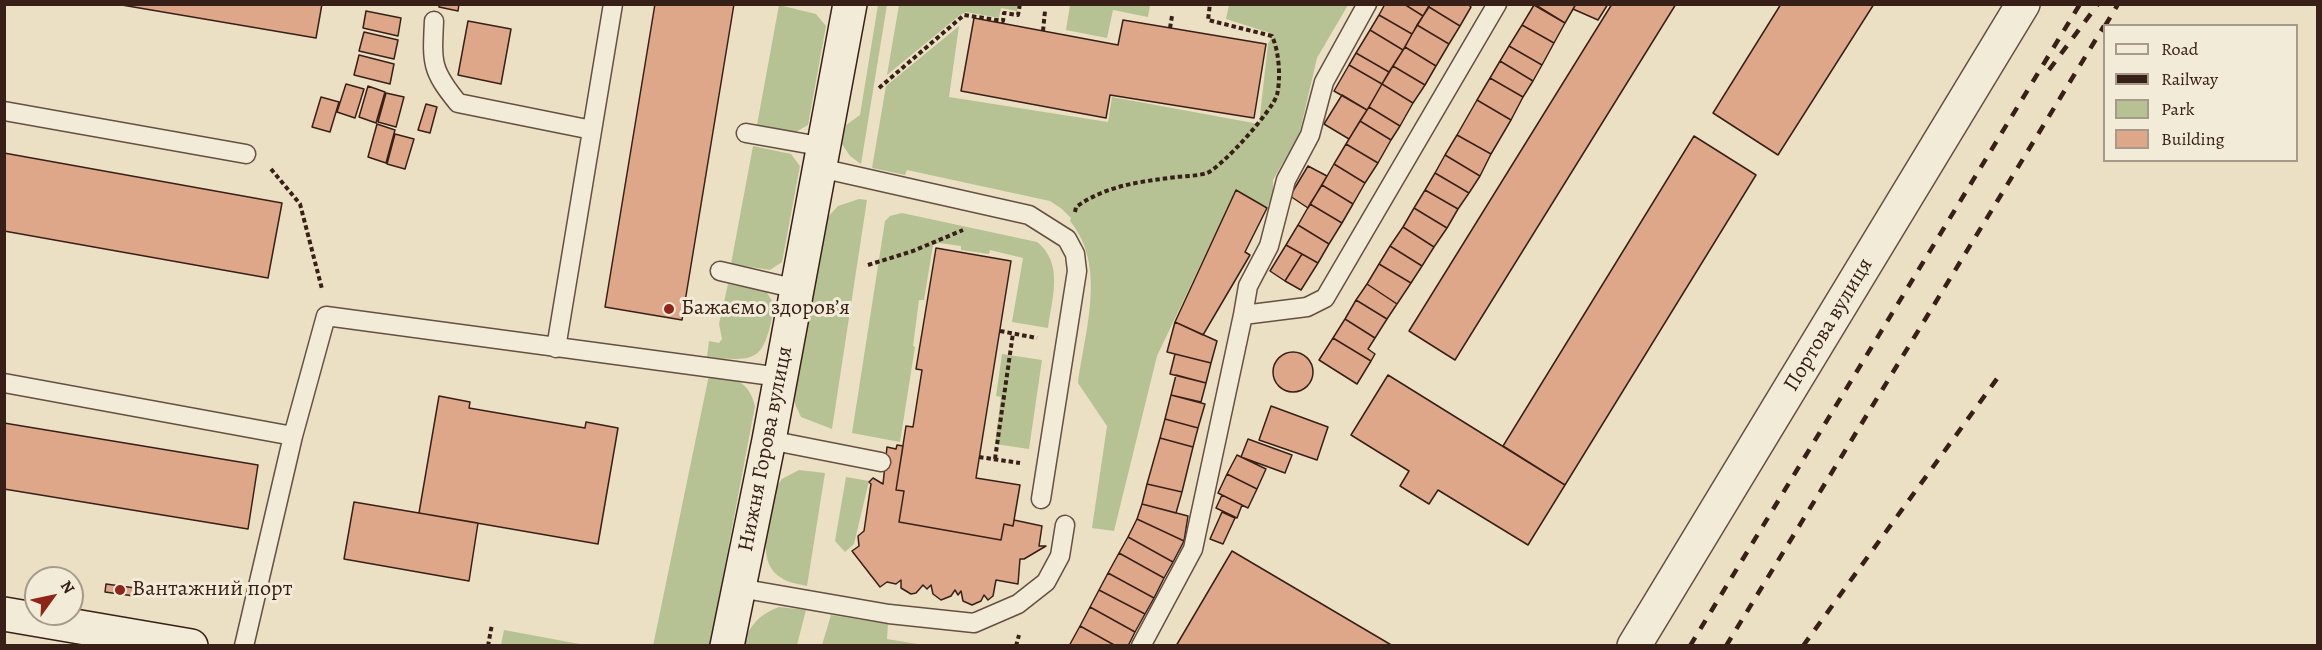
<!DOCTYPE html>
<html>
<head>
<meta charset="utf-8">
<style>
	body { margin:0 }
	#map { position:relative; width:2322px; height:650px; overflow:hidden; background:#ebe0c3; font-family:Alegreya,serif }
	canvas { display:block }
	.frame { position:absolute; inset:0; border:6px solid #382018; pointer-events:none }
	.legend { position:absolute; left:2103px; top:24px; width:195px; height:138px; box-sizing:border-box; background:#f2ebd8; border:2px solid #a89a8b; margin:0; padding:8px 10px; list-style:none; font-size:18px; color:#382018 }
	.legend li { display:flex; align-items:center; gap:12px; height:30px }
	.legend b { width:30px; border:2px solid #a89a8b }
	.north { position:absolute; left:24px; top:566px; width:60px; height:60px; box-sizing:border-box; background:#f2ebd8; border:2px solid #a89a8b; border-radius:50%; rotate:57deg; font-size:16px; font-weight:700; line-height:24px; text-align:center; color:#382018 }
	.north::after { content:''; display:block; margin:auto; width:21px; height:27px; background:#8f2418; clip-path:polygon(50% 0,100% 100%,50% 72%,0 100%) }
</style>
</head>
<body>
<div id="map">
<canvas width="2322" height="650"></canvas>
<div class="frame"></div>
<ul class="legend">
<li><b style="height:8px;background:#f2ebd8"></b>Road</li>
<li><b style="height:8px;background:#382018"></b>Railway</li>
<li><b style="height:16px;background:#b6c294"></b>Park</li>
<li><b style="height:16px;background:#dfa78a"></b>Building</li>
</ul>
<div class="north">N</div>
</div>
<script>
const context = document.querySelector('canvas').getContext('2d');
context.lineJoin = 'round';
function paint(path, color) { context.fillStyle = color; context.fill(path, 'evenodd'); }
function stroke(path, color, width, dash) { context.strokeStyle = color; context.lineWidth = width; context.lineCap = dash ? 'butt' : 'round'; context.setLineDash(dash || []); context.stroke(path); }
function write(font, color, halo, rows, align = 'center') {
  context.font = font + ' Alegreya,serif'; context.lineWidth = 6; context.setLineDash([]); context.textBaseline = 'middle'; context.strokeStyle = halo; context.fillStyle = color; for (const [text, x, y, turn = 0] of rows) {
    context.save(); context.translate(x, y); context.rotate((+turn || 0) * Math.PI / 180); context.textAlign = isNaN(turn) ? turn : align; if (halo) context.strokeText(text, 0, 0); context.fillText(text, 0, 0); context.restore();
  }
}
paint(new Path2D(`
	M779,5L816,14L826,26L808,125L794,133L757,125Z
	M878,5H887L861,164L850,156L842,144L846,125L860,115Z
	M899,5V4L1018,5L1017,11L1001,8L999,18L966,12L960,15L887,75Z
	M1070,5V4L1150,5L1148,17L1113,10L1107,38L1066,30Z
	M1229,5H1348L1317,58L1299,135L1273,180V195L1267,208L1236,190L1157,356L1114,531L1092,528L1107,426L1078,383C1085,330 1107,266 1070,221L1071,218L1062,209L1050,201L907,170L905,175L872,168L886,86L959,26L949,97L1108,122L1112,97L1259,124L1268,44L1273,34L1226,19Z
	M753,146L791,154L800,166L782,262L770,270L731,264Z
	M859,199L867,200L832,429L801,417L795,404L794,393L827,218L838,206Z
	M902,213L1037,242C1064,263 1052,298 1048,328L1012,322L1023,258L990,250L989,254L961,250V246L939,243L933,245L924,300H919L913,346L915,347L900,442L852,433L885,221L890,216Z
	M728,284L766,291L775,306C763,358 762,363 707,357L709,341L719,343L722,339L719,324Z
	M1002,354L1042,360L1029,449L995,444L1001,397L996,396Z
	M709,375C735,379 748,379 755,406L710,645L653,646Z
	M799,470L825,473L807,586C798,584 788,583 780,577C753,559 772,511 777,486L782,479Z
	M846,477L869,481L854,544L845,552L835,541Z
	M779,607L806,610L797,645H744C748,626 760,614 779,607Z
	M831,615L888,624L887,639L924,645H822Z
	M504,630L585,645H501Z`), '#b6c294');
const building = new Path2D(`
	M116,4H322L316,38Z
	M439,4H459L458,11L439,7Z
	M655,4H734L682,320L605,307Z
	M1385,4H1404L1423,16L1412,34L1379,15Z
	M1404,4H1430L1423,16Z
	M1430,4H1468L1471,7L1460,26L1429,7Z
	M1534,4H1576L1565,23Z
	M1576,4H1608L1598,20L1573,9Z
	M1612,4H1676L1455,360L1409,331Z
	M1781,4H1874L1778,155L1713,113Z
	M1534,5L1565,23L1554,43L1522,25Z
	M1429,7L1460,26L1449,44L1417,25Z
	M366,11L401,18L398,36L363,28Z
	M1379,15L1412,34L1403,50L1370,30Z
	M974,18L1118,45L1123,20L1266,44L1254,118L1110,95L1106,118L961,91Z
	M468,21L511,29L501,84L458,75Z
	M1417,25L1449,44L1436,66L1405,47Z
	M1522,25L1554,43L1542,65L1509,46Z
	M1370,30L1403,50L1389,72L1356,53Z
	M364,32L398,40L394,59L359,51Z
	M1509,46L1542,65L1533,81L1500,61Z
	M1405,47L1436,66L1425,85L1393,66Z
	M1356,53L1389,72L1382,84L1349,65Z
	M359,55L394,64L390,84L354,75Z
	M1500,61L1533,81L1523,97L1490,78Z
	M1349,65L1382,84L1367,110L1334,91Z
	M1393,66L1425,85L1413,103L1382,84Z
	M1490,78L1523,97L1511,120L1477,100Z
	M346,84L364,89L355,118L337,112Z
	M1382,84L1413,103L1400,126L1369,107Z
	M368,86L385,92L376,123L359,117Z
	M386,93L404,97L396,127L378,122Z
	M1342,95L1367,110L1349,139L1324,124Z
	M321,97L339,102L330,132L312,127Z
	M1477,100L1511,120L1491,154L1457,135Z
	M426,104L437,107L430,133L418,130Z
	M1369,107L1400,126L1391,140L1360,121Z
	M1360,121L1391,140L1378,163L1346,144Z
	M377,124L395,130L386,163L368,157Z
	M395,134L414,139L405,169L387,164Z
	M1457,135L1491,154L1480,176L1445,155Z
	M1694,136L1756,175L1565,485L1503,446Z
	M1346,144L1378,163L1365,183L1334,164Z
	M4,153L282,203L268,278L4,231Z
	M1445,155L1480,176L1469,193L1435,173Z
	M1334,164L1365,183L1353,204L1322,185Z
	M1308,166L1327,176L1308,208L1290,196Z
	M1435,173L1469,193L1458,209L1425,190Z
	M1322,185L1353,204L1342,223L1310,204Z
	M1236,190L1267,208L1245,252L1250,255L1203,335L1175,322Z
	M1425,190L1458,209L1447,228L1414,208Z
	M1310,204L1342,223L1329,244L1298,225Z
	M1414,208L1447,228L1434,247L1403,227Z
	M1298,225L1329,244L1318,263L1286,245Z
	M1403,227L1434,247L1422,266L1390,246Z
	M1286,245L1302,254L1285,281L1270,271Z
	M1390,246L1422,266L1411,283L1379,264Z
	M936,248L1011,261L976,478L1020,485L1013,526L1004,524L1001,540L899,522L904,491L896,490L906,426L913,427L922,370L916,369Z
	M1302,254L1318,263L1301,290L1285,281Z
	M1379,264L1411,283L1397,304L1367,284Z
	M1367,284L1397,304L1387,319L1356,300Z
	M1356,300L1387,319L1375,338L1345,319Z
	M1345,319L1375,338L1368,349L1375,354L1371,361L1333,338Z
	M1175,322L1217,341L1211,363L1167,352Z
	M1333,338L1371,361L1357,384L1319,360Z
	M1273 372a20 20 0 1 1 40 0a20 20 0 1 1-40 0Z
	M1175,354L1211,363L1206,383L1170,374Z
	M1176,375L1206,383L1201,402L1171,395Z
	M1388,375L1565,485L1528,545L1438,490L1429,504L1400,486L1409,471L1351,435Z
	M1171,395L1205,404L1198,428L1165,419Z
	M439,396L470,402L469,408L585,428L586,422L618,428L598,544L419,513Z
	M1271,406L1328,427L1317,460L1259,440Z
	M1165,419L1198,428L1193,447L1160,438Z
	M4,423L258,465L248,529L4,489Z
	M1160,438L1193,447L1182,492L1147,484Z
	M1248,439L1292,455L1285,473L1241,457Z
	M897,445L903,446L896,490L904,491L899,522L1001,540L1004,524L1013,526L1014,520L1042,526L1039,546H1046L1024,559H1020L1018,584L996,580L993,596L988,600L984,595L981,601L972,605L963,601L961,591L958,595L955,590L951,596L941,600L933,594L931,585L927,589L923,585L916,593L911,594L901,588V580L896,584L887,582L880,587L852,551L859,546L858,536L864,531L871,484L869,482L873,478L883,484L887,447L896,449Z
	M1237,455L1266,469L1257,489L1227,474Z
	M1227,474L1257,489L1248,508L1218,493Z
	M1147,484L1182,492L1176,513L1142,504Z
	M1222,495L1242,505L1237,518L1216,508Z
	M354,502L478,523L469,581L344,559Z
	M1142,504L1188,516L1184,541L1137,519Z
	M1222,512L1235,518L1223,544L1210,539Z
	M1137,519L1184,541L1173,562L1128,537Z
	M1128,537L1173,562L1164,578L1119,553Z
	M1232,551L1393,646H1176Z
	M1119,553L1164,578L1154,598L1108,573Z
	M1108,573L1154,598L1145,614L1099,590Z
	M106,584L135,588L134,596L105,592Z
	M1099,590L1145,614L1135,632L1090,607Z
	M1090,607L1135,632L1128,646H1116L1080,626Z
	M1080,626L1116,646H1069Z`);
paint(building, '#dfa78a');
stroke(building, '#382018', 1.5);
const lane = new Path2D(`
	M434,21C432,63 431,70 458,103L592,130
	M4,111L246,154
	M746,133L825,147
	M820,168L1029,215L1067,239L1075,254L1077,271L1041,499
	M720,271L797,289
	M1243,315L1248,286L1269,246L1286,180L1310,135L1324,82L1367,4
	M556,348L613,4
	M4,383L293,436
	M769,440L881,462
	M739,588L889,614L974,623L1018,604L1046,582L1060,556L1065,525
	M244,646L293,436L326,316L780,377
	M1141,646L1193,549L1243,315L1307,307L1325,298L1497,4`);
const street = new Path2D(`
	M1634,646L2023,4`);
const secondary = new Path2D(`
	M4,614L191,646
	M727,646L769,440L850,4`);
stroke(lane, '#655043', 21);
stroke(street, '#655043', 36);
stroke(secondary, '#382018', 36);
stroke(new Path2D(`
	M1170,28L1172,16
	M1043,31L1045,11
	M879,88L964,15L1003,21L1004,13L1018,15L1020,4
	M271,169L300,204L322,289
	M1075,212L1076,207C1107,185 1139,182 1176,177C1185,176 1198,176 1207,173C1223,166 1272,111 1277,95C1281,78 1279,51 1272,36L1208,20L1210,4
	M868,265L913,251L963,230
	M1000,331L1037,338
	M979,457L1020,463
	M995,459L1013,333
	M488,646L492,624
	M1016,646L1019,635`), '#382018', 4, [4.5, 3]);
stroke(lane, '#f2ebd8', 18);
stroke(street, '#f2ebd8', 33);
stroke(secondary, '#f2ebd8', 33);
stroke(new Path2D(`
	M2105,26L2118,4
	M2049,70L2098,4
	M1690,646L2080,4
	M1726,646L2104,26
	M1803,646L1999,376`), '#382018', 4.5, [10, 10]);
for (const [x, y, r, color] of [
	[669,309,6,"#8f2418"],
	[120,590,6,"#8f2418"]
]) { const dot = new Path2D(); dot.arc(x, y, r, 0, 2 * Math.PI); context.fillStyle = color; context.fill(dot); stroke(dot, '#f2ebd8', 2); }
write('22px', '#382018', '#f2ebd8', [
	["Бажаємо здоровʼя",681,309],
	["Вантажний порт",132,590]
], 'left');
write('22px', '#382018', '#f2ebd8', [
	["Портова вулиця",1829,325,-59],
	["Нижня Горова вулиця",766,449,-79]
]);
</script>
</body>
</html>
